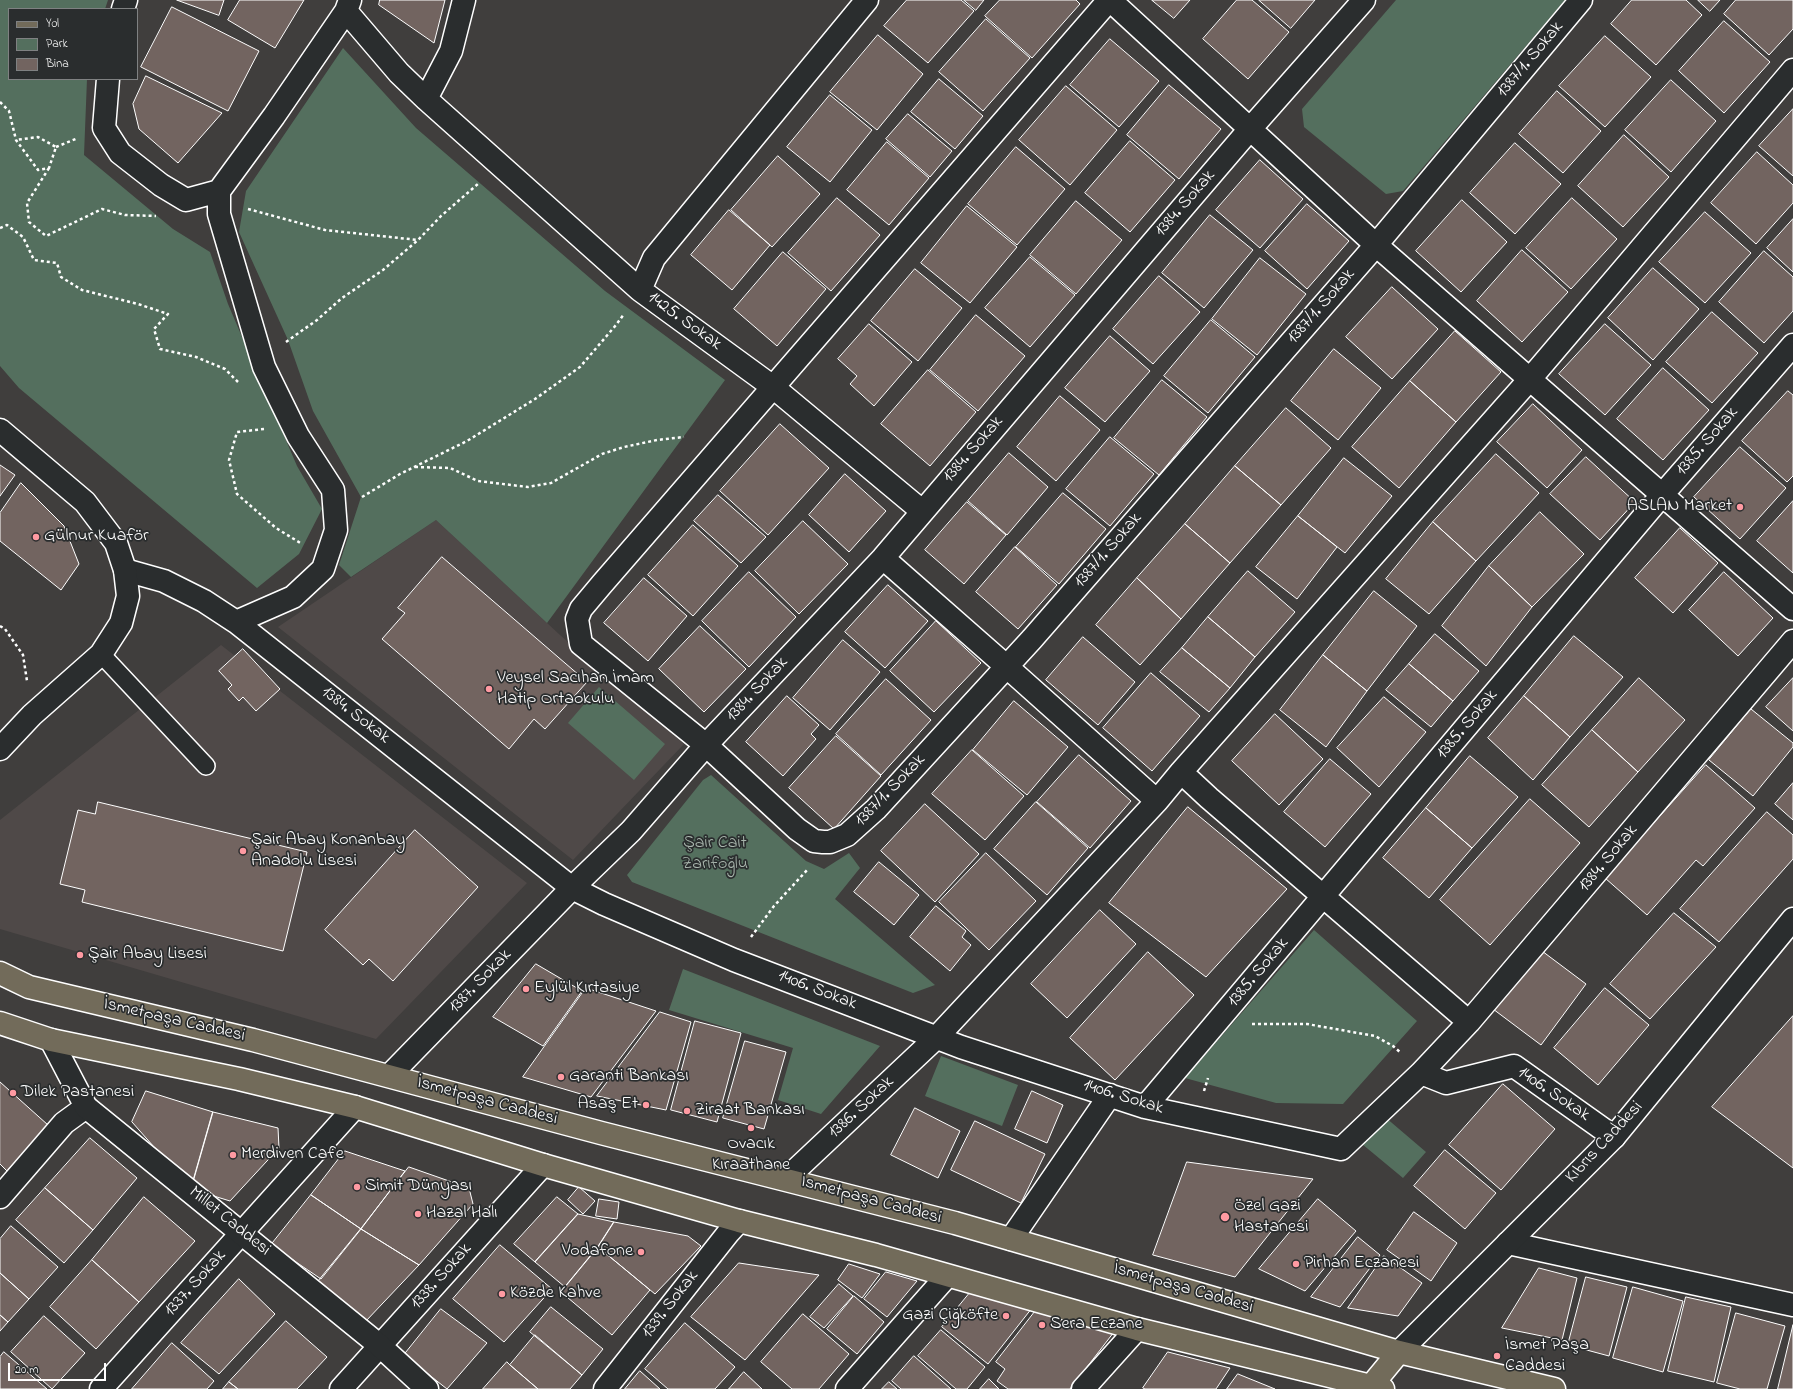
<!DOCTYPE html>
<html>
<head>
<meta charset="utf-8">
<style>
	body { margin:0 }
	#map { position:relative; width:1793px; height:1389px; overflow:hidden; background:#403e3d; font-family:"Indie Flower",sans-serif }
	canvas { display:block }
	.legend { position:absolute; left:8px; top:8px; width:130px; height:72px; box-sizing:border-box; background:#2a2d2e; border:1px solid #7f8182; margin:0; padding:5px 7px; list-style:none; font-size:12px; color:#fff }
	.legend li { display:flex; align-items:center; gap:8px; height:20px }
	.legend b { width:20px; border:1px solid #7f8182 }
	.scale { position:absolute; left:8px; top:1363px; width:98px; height:18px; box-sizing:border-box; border:2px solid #fff; border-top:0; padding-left:5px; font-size:12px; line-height:14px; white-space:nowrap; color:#fff; -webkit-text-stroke:3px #2a2d2e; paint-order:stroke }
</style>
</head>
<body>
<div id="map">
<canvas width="1793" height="1389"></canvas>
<ul class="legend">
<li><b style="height:5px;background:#726b5a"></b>Yol</li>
<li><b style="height:11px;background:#546f5e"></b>Park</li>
<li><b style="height:11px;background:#726460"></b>Bina</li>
</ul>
<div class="scale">20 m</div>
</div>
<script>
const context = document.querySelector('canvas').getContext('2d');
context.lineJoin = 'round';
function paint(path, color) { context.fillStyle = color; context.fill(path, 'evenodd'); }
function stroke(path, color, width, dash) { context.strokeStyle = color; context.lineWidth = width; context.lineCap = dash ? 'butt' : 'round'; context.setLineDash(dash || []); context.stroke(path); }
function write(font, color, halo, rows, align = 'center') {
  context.font = font + ' "Indie Flower",sans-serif'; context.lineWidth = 3.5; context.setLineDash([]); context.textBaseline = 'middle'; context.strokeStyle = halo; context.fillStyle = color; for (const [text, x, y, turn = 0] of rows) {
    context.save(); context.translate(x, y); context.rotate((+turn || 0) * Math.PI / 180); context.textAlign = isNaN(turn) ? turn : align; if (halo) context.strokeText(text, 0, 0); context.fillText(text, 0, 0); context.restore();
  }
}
paint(new Path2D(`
	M436,520L560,635L684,744L573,860L278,627Z
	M221,645L527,883L376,1039L0,929V820Z`), '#4f4948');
paint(new Path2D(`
	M0,0H108L105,9H9V79H87L84,155L173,229L210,252L228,304L297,466L322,509L299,554L257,588L19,388L0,366Z
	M1396,0H1565L1403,191L1386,194L1304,127L1302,109Z
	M343,48L416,128L605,291L725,380L547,623L436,520L351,577L339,565L361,497L313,411L288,340L239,232L246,191Z
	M599,687L665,744L634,780L568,723Z
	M711,775L806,861L824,869L849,853L860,868L835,899L935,985L913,993L632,882L627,875L703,780Z
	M1314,930L1417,1021L1343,1104L1276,1103L1185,1078Z
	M683,969L880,1046L821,1114L778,1100L793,1048L669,1010Z
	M941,1056L1018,1085L1002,1126L925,1096Z
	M1385,1117L1426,1152L1403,1178L1362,1144Z`), '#546f5e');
const building = new Path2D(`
	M177,0H224L219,15Z
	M240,0H304L275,48L228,20Z
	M380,0H445L434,43L379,5Z
	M907,0H961L974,11L928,63L884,26Z
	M964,0H984L976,10Z
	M1000,0H1076L1080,4L1032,58L985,16Z
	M1152,0H1190L1174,18Z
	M1237,0H1252L1289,32L1248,79L1203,39Z
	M1259,0H1315L1291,28Z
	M1632,0H1686L1702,15L1656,65L1611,24Z
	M1698,0H1720L1710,11Z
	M1736,0H1793V29L1769,55L1724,14Z
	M172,7L259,51L228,111L141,67Z
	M986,19L1030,58L983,111L939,72Z
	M1724,21L1770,62L1724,113L1679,71Z
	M878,35L923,74L877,130L830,92Z
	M1605,36L1651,77L1605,127L1559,86Z
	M1110,39L1159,81L1119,127L1070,85Z
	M146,76L222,113L178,163L139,129L133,104Z
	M939,79L983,116L955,149L911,112Z
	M1671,80L1716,121L1671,172L1625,130Z
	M1169,85L1221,129L1179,179L1127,135Z
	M1066,86L1117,130L1070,185L1019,140Z
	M1557,91L1601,131L1563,173L1519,134Z
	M830,95L872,130L830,182L787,147Z
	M1793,109V176L1759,146Z
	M908,114L952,151L930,177L886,139Z
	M1624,135L1669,177L1623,227L1578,186Z
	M1130,141L1175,180L1130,232L1085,193Z
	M887,142L929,178L889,225L847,190Z
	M1515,143L1561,184L1515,234L1470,193Z
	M1016,147L1065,189L1017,245L968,204Z
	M1757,152L1793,185V203L1756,244L1711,203Z
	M778,156L820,194L772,247L731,210Z
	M1260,160L1303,199L1260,248L1216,210Z
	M837,198L880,235L831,291L788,253Z
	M1572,198L1617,239L1571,289L1526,248Z
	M1462,200L1507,242L1461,292L1416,251Z
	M1076,201L1122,240L1076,294L1030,255Z
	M1307,204L1349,241L1307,289L1265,251Z
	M967,206L1017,247L970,303L921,263Z
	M729,210L770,245L732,290L691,255Z
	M1705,212L1751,253L1705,303L1659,262Z
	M1210,215L1253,250L1204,308L1162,273Z
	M1793,219V272L1767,248Z
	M1522,250L1568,292L1522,342L1477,301Z
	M1764,251L1793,277V311L1764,343L1719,302Z
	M783,252L826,289L777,346L734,309Z
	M1030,257L1075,295L1030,347L985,308Z
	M1260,258L1306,294L1257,355L1212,319Z
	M1653,268L1699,309L1653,360L1608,318Z
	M915,269L962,308L918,361L871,321Z
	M1159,276L1200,312L1153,364L1113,329Z
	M1392,287L1438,329L1392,379L1346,337Z
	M1712,312L1758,353L1712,403L1666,362Z
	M976,315L1025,356L978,411L930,370Z
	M1211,320L1255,357L1208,413L1164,376Z
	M869,324L912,362L874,406L850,384L857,376L838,359Z
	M1605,324L1651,365L1605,415L1559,374Z
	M1455,331L1501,372L1456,422L1410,381Z
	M1110,336L1150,371L1105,422L1065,388Z
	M1334,349L1381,388L1338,440L1291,401Z
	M1663,368L1709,410L1663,460L1617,419Z
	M928,370L976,412L930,466L881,424Z
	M1162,380L1207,417L1159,475L1114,438Z
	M1410,381L1456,422L1399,488L1352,447Z
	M1788,391L1793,395V476L1787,482L1742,441Z
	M1060,396L1100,430L1056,481L1017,447Z
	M1533,404L1582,450L1547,488L1497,442Z
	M1286,408L1331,448L1281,505L1235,466Z
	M780,424L829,468L768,535L720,491Z
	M1110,437L1154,474L1110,526L1066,489Z
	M1740,447L1786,488L1740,539L1694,497Z
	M1009,453L1048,487L1007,535L968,501Z
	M1496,454L1539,493L1476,561L1433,522Z
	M1586,457L1635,502L1600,540L1550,494Z
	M1344,458L1392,496L1345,553L1298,516Z
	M0,465L15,475L0,496Z
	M1235,466L1281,505L1230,563L1185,524Z
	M845,474L886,511L849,552L809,515Z
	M21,483L64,526L79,564L61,590L0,541V513Z
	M1063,493L1106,529L1059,584L1016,547Z
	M718,495L766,537L741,563L694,521Z
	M1793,501V573L1757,541Z
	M967,502L1006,535L964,584L925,550Z
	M1540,512L1584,554L1532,607L1489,566Z
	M1298,516L1337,547L1297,599L1256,567Z
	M803,521L848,564L799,614L755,571Z
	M1433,522L1476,561L1429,614L1386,579Z
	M1185,524L1230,563L1181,619L1137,578Z
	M693,525L738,566L693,616L648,575Z
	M1680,528L1718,563L1673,613L1635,578Z
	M1015,547L1057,585L1018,629L976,592Z
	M442,557L587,682L545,729L534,719L509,749L382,639L405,613L398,608Z
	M1489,566L1532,607L1486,666L1442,626Z
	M1248,571L1295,612L1255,657L1208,617Z
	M749,572L796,617L749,667L702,621Z
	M1724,572L1773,618L1738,656L1689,610Z
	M644,578L687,616L648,661L604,623Z
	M1137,578L1181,619L1140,665L1096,625Z
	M888,585L928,621L885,668L845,632Z
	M1374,591L1417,626L1367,691L1323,655Z
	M1208,617L1255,657L1230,688L1182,648Z
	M936,621L981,663L934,712L890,671Z
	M700,626L746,669L704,712L659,669Z
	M1435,634L1479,671L1453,701L1409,664Z
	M1574,636L1623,677L1570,737L1524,696Z
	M1083,637L1135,682L1098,725L1046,680Z
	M843,640L880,672L830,730L793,698Z
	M1182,648L1230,688L1209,712L1160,672Z
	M243,649L280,689L256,711L243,697L239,701L228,689L232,685L219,671Z
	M1323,655L1367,691L1326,747L1280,710Z
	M1409,664L1453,701L1431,727L1386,690Z
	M1151,673L1200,716L1152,771L1103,728Z
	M1639,678L1685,720L1638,772L1592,730Z
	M1793,678V731L1766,707Z
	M886,679L931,720L881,775L836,734Z
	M787,696L819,725L811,734L816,739L783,776L746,742Z
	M1524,696L1570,737L1533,780L1488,738Z
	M1384,697L1426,732L1379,787L1337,748Z
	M1014,701L1068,747L1027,795L973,750Z
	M1751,709L1793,743V747L1753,796L1709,760Z
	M1275,714L1323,759L1279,805L1232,761Z
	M1592,730L1638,772L1589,827L1542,785Z
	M836,736L881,776L834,829L789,788Z
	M972,750L1024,796L985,840L932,794Z
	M1079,755L1131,801L1090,848L1037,802Z
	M1470,756L1518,797L1472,848L1426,808Z
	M1330,759L1371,794L1325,847L1284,812Z
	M1706,765L1755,808L1703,866L1696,860L1647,915L1605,878Z
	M1793,783V820L1775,804Z
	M1530,799L1580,843L1490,945L1440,900Z
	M98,802L307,852L283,951L82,902L85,890L60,884L78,810L95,814Z
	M1036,802L1088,848L1047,895L994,849Z
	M925,804L979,854L935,902L881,851Z
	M1188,807L1287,889L1206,977L1109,903Z
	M1426,808L1472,848L1429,898L1383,858Z
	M1767,812L1793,835V859L1719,942L1680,909Z
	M415,830L478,887L393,981L369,959L363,965L325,930Z
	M986,853L1036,901L989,950L939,902Z
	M879,862L919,895L894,925L854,892Z
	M936,906L966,931L962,937L971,945L950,971L910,937Z
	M1100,910L1136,944L1067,1018L1031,984Z
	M1674,913L1716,947L1650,1019L1610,984Z
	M1538,948L1586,984L1541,1045L1493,1009Z
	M1148,952L1194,995L1115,1080L1070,1038Z
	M536,964L582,991L543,1046L493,1017Z
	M586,988L656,1011L591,1097L523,1077Z
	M1605,988L1649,1025L1598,1085L1554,1048Z
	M660,1012L691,1022L666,1110L597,1096Z
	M1793,1016V1168L1712,1107Z
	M695,1021L741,1033L717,1122L671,1110Z
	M745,1041L786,1052L764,1129L723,1118Z
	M0,1082L48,1125L7,1171L0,1164Z
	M1503,1084L1555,1129L1501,1190L1449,1145Z
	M146,1091L213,1112L191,1189L132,1122Z
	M1032,1091L1063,1105L1047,1143L1015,1129Z
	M915,1108L960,1131L938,1178L891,1155Z
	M213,1112L278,1128L279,1148L230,1201L191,1189Z
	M975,1121L1045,1154L1021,1203L951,1170Z
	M90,1138L137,1178L93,1230L45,1188Z
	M1445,1150L1496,1193L1465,1229L1414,1186Z
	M345,1151L405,1171L361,1229L311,1195Z
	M1187,1162L1313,1179L1235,1277L1153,1255Z
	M409,1167L469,1188L473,1204L419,1265L361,1229Z
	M579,1187L595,1201L583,1214L568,1200Z
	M45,1188L93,1230L64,1263L16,1220Z
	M311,1195L361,1229L321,1279L271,1245Z
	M144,1197L195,1241L139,1302L92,1260Z
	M557,1197L578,1214L535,1262L514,1244Z
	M599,1199L619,1202L617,1219L596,1216Z
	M1318,1199L1356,1231L1305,1291L1259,1269Z
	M1414,1212L1457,1243L1431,1281L1387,1250Z
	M578,1214L614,1222L598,1247L565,1287L535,1262Z
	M614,1222L688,1236L701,1246L655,1294L598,1247Z
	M11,1226L58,1267L29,1299L0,1273V1239Z
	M361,1229L419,1265L365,1322L316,1284Z
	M1358,1237L1380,1255L1340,1307L1311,1297Z
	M500,1245L552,1289L504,1342L453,1299Z
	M598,1247L650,1290L612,1335L561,1292Z
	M1384,1256L1422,1283L1398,1316L1348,1308Z
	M92,1260L139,1302L96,1349L50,1307Z
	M739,1263L819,1275L745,1360L691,1317Z
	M849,1264L880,1274L862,1298L838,1280Z
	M1539,1268L1577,1278L1562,1340L1502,1328Z
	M886,1272L917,1281L887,1317L864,1299Z
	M0,1273L29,1299L8,1322L0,1315Z
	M1586,1277L1627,1287L1609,1356L1568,1345Z
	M239,1279L275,1314L219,1374L181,1343Z
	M839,1284L853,1296L824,1328L810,1317Z
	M1633,1287L1683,1301L1663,1372L1613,1358Z
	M973,1289L1032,1308L988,1364L942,1327Z
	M854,1296L884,1322L857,1354L827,1329Z
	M1686,1297L1731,1307L1714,1382L1668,1371Z
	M551,1307L603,1349L582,1375L530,1332Z
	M441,1309L487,1343L447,1389L404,1355Z
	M1037,1309L1114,1332L1070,1389H1008L997,1381L1005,1369L996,1362Z
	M1736,1313L1785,1326L1767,1389H1740L1717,1383Z
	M803,1314L849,1354L819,1389H792L761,1362Z
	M0,1315L8,1322L0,1331Z
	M44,1316L85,1353L52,1389L11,1352Z
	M286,1321L327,1357L297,1389H238L229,1382Z
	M685,1323L735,1367L715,1389H668L645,1369Z
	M1793,1325V1389H1778Z
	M941,1330L985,1367L967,1389H956L918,1356Z
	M535,1335L582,1375L570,1389H538L510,1365Z
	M172,1343L214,1381L207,1389H132Z
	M4,1352L47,1389H0V1357Z
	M1168,1352L1230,1368L1216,1389H1145L1143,1388Z
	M914,1356L951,1389H901L892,1381Z
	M507,1362L510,1365L538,1389H483Z
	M640,1371L660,1389H625Z
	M744,1372L762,1389H729Z
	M1238,1374L1275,1389H1227Z
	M989,1379L999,1389H980Z
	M229,1382L238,1389H223Z
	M889,1382L897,1389H882Z`);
paint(building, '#726460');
stroke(building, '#fff', 1);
const service = new Path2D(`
	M101,654L206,766`);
const minor = new Path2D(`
	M867,0L654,258L640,290L773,387L922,511
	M1109,0L602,584L581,609L577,619L581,644L706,745L797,829L814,841L823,842H830L847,835L876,809L1032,639L1376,245L1581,0
	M1110,0L1376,245L1793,609
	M123,9L126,0
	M346,11L399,73L426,99L640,290
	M108,79L104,128L120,153L161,185L186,200L219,191
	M426,99L451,51L464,0
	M125,570L164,581L204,601L236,622L572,888L604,904L734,960L961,1047L1145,1107L1341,1149L1421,1073L1446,1083L1514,1066L1614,1137
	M236,622L293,597L323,569L336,530L333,490L298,436L264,367L219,214V191L274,116L346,11L350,0
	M1157,801L1181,772
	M1469,1022L1209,798L1181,772L1530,379L1793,70
	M1421,1073L1469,1022L1793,641
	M390,1075L572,888L631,831L706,745L883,558L1250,129L1364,0
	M1145,1107L1662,495L1793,345
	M786,1179L937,1037L1157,801L1006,666L883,558
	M0,1197L64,1123L86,1107
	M1011,1239L1110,1095
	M1508,1243L1793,1305
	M101,1389L355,1107
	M341,1389L543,1165
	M605,1389L729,1232L739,1221
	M847,1389L947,1276
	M1083,1389L1137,1329`);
const tertiary = new Path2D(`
	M0,430L85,502L116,543L125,570L128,596L121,623L101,654L32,715L0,749
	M51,1040L86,1107L379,1345L427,1389`);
const secondary = new Path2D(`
	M1399,1352L1614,1137L1793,919`);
const primary = new Path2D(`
	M0,973L29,987L253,1040L601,1133L955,1223L1399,1352L1554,1389
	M0,1023L51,1040L239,1079L355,1107L543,1165L739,1221L876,1255L1137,1329L1383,1389
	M1371,1386L1399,1352`);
stroke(service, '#fff', 20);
stroke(minor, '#fff', 25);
stroke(tertiary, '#fff', 25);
stroke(secondary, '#fff', 25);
stroke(primary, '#fff', 25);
stroke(new Path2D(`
	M0,102L9,111L16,140L38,170L49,168L56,147L38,137L16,140
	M56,147L78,138
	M49,168L27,203L29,222L46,236L102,209L125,215L156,216
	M248,209L325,230L418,240
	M0,228L7,225L23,237L34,260L57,263L61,277L82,290L138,304L168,314L154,329L160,349L196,357L225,369L238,382
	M286,342L317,320L342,298L383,270L418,240L441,216L479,183
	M264,429L237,432L229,460L237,494L276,528L302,544
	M415,467L450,468L478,481L528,487L551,483L602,454L624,447L657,440L684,437
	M362,497L400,474L467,441L535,399L580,367L616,325L624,314
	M0,626L5,629L23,655L27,681
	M751,937L774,906L808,869
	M1252,1024H1307L1375,1036L1393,1046L1401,1053
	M1204,1091L1208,1078`), '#fff', 2.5, [3, 3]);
stroke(service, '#2a2d2e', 17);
stroke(minor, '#2a2d2e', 22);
stroke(tertiary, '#2a2d2e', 22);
stroke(secondary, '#2a2d2e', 22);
stroke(primary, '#726b5a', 22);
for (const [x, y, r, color] of [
	[1740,507,4,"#ff9aa2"],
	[36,537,4,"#ff9aa2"],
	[489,689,4,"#ff9aa2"],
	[243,851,4,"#ff9aa2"],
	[80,955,4,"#ff9aa2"],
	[526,989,4,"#ff9aa2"],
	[561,1077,4,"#ff9aa2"],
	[13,1093,4,"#ff9aa2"],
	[646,1105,4,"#ff9aa2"],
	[687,1111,4,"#ff9aa2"],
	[751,1128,4,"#ff9aa2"],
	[233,1155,4,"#ff9aa2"],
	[357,1187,4,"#ff9aa2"],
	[418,1214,4,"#ff9aa2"],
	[1225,1217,5,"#ff9aa2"],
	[641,1252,4,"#ff9aa2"],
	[1296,1264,4,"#ff9aa2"],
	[502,1294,4,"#ff9aa2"],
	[1006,1316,4,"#ff9aa2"],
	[1042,1325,4,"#ff9aa2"],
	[1497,1356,4,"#ff9aa2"]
]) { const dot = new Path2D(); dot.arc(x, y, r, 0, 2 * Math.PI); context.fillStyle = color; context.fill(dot); stroke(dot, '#2a2d2e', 1.5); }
write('18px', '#fff', '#2a2d2e', [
	["1387/1. Sokak",1531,60,-50],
	["1384. Sokak",1186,204,-49],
	["1387/1. Sokak",1322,307,-49],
	["1425. Sokak",684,322,36],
	["1385. Sokak",1708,442,-49],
	["1384. Sokak",974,450,-49],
	["1387/1. Sokak",1109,551,-49],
	["1384. Sokak",758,690,-47],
	["1384. Sokak",355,716,38],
	["1385. Sokak",1468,725,-50],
	["1387/1. Sokak",891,791,-46],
	["1384. Sokak",1609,859,-50],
	["1385. Sokak",1259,973,-50],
	["1387. Sokak",481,982,-46],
	["1406. Sokak",817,991,21],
	["İsmetpaşa Caddesi",174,1021,13],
	["1406. Sokak",1553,1095,34],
	["1406. Sokak",1123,1098,17],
	["İsmetpaşa Caddesi",487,1102,15],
	["1386. Sokak",862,1108,-43],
	["Kıbrıs Caddesi",1605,1143,-47],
	["İsmetpaşa Caddesi",871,1201,15],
	["Millet Caddesi",229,1222,39],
	["1338. Sokak",442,1277,-48],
	["1337. Sokak",196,1284,-48],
	["İsmetpaşa Caddesi",1183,1289,16],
	["1339. Sokak",671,1305,-52]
]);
write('18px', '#fff', '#2a2d2e', [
	["ASLAN Market",1732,507,"right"],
	["Gülnur Kuaför",44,537],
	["Veysel Sacıhan İmam",497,679],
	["Hatip Ortaokulu",497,700],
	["Şair Abay Konanbay",251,841],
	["Anadolu Lisesi",251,862],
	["Şair Abay Lisesi",88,955],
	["Eylül Kırtasiye",534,989],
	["Garanti Bankası",569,1077],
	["Dilek Pastanesi",21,1093],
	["Asaş Et",638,1105,"right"],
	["Ziraat Bankası",695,1111],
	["Ovacık",751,1145,"center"],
	["Kıraathane",751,1166,"center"],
	["Merdiven Cafe",241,1155],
	["Simit Dünyası",365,1187],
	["Özel Gazi",1234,1207],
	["Hastanesi",1234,1228],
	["Hazal Halı",426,1214],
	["Vodafone",633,1252,"right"],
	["Pirhan Eczanesi",1304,1264],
	["Közde Kahve",510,1294],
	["Gazi Çiğköfte",998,1316,"right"],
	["Sera Eczane",1050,1325],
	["İsmet Paşa",1505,1346],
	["Caddesi",1505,1367]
], 'left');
write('18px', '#aab7ae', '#2a2d2e', [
	["Şair Cait",715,844],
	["Zarifoğlu",715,865]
]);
</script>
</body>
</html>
